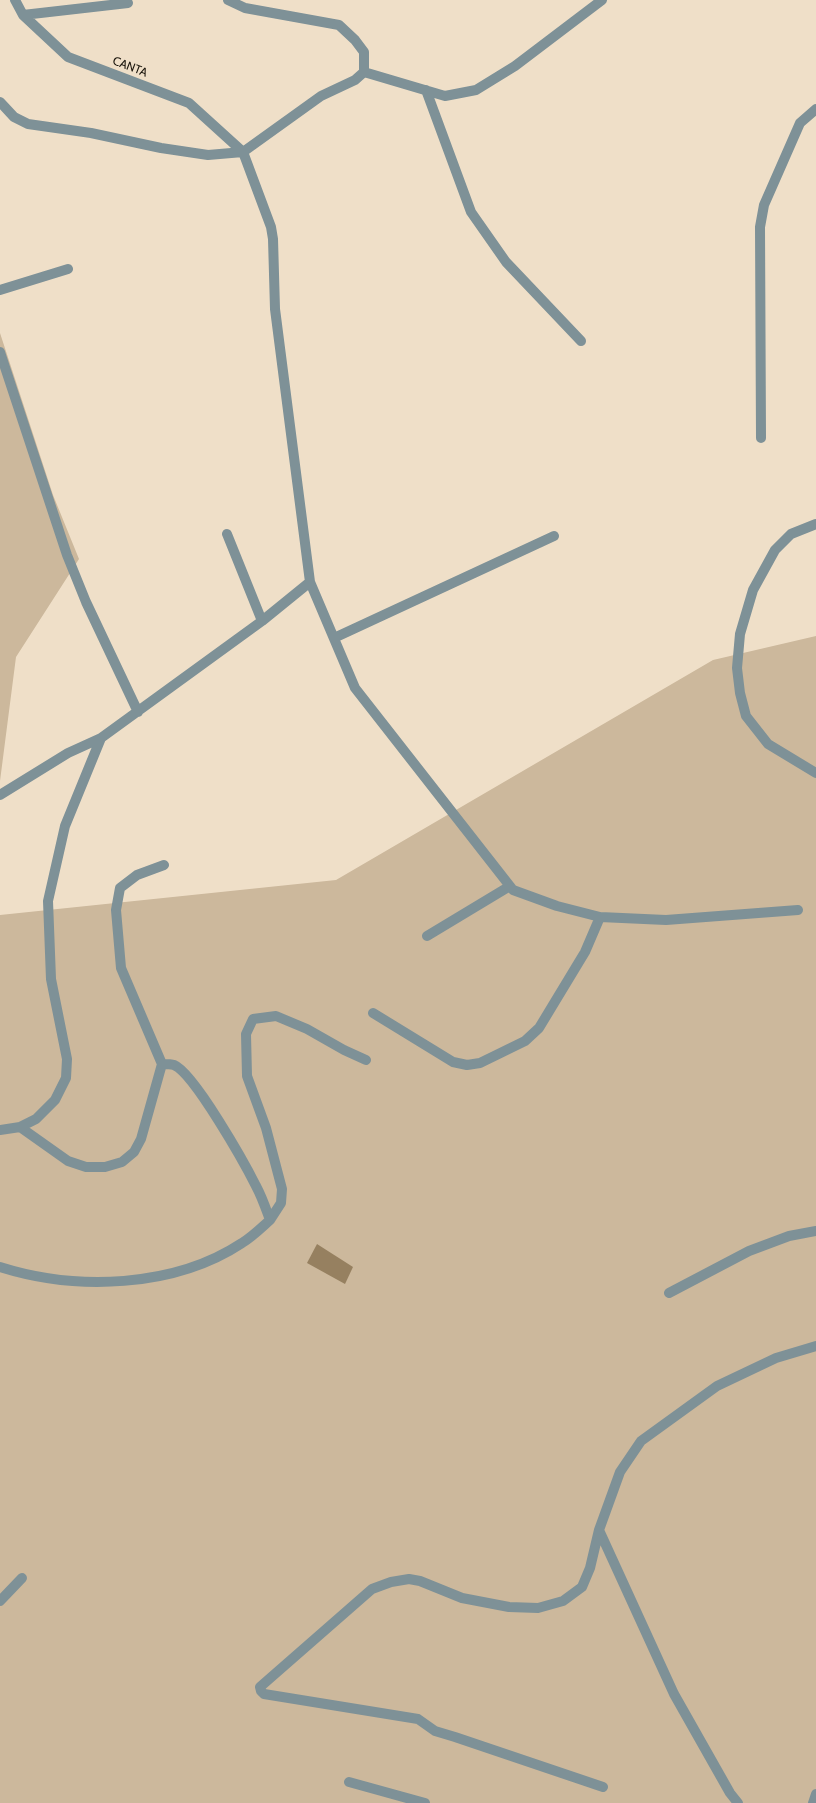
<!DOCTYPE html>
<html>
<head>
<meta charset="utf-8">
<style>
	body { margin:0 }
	canvas { display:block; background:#efdfc8 }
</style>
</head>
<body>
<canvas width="816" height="1803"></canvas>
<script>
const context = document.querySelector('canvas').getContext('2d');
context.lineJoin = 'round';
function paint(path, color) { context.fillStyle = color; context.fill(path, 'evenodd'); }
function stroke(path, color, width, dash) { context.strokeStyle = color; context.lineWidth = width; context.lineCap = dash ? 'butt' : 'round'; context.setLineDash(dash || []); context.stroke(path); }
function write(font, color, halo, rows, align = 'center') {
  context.font = font + ' Cabin,sans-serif'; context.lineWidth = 4; context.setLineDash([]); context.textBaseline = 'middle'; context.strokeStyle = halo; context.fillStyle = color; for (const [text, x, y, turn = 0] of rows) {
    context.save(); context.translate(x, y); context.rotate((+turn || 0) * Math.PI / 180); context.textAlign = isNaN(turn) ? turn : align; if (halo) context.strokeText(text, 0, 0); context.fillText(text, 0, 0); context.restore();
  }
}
paint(new Path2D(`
	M0,333L53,495L79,559L16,657L0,781Z
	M816,636V1803H0V915L336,880L713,660Z`), '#ccb89c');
paint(new Path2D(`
	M317,1244L353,1267L345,1284L307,1263Z`), '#968060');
stroke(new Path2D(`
	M15,0L23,15L68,57L189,103L243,152L271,227L273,239L275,309L310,582L355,688L513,890L557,906L600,917L666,920L798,910
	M23,15L128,3
	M364,72L445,96L476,90L515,66L602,0
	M426,90L471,212L506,262L581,341
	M0,102L14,117L28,124L91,133L161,148L208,155L243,152L321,96L355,80L364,72V52L355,40L339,25L245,8L228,0
	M0,290L68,269
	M0,352L67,555L86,602L138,712
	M761,438L760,227L764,205L800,123L816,109
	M816,524L791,534L775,550L753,590L740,634L737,668L740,693L746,716L768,744L816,773
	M227,534L262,621
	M334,638L554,536
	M0,795L68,753L101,738
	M427,936L510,886
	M373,1013L453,1062L467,1065L480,1063L525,1041L539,1028L585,952L600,917
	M162,1064L121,968L116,910L120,888L137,875L164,865
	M0,1130L20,1127L36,1119L55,1100L66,1078L67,1059L51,979L48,901L65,826L101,738L262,621L310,582
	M270,1220L281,1203L282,1189L266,1128L247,1076L246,1034L253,1019L276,1016L307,1029L344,1050L366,1060
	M0,1267C76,1291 174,1288 242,1243C252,1237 261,1228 270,1220C266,1209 262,1197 256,1186C245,1164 194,1073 174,1065C171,1064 166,1064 162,1064L141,1139L134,1152L122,1162L105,1167H86L68,1161L20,1127
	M669,1293L749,1251L789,1236L816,1231
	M599,1530L674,1694L730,1793L738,1803
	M0,1601L22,1578
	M349,1782L425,1803
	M603,1787L455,1737L435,1731L418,1719L264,1694L261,1691L260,1687L372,1589L391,1582L409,1579L420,1581L462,1598L509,1607L538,1608L563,1601L582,1587L590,1568L599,1530L620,1472L641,1441L717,1386L776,1358L816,1346
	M813,1803L816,1794`), '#7e9197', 10);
write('12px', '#19140b', '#efdfc8', [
	["CANTA",130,67,21]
]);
</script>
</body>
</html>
